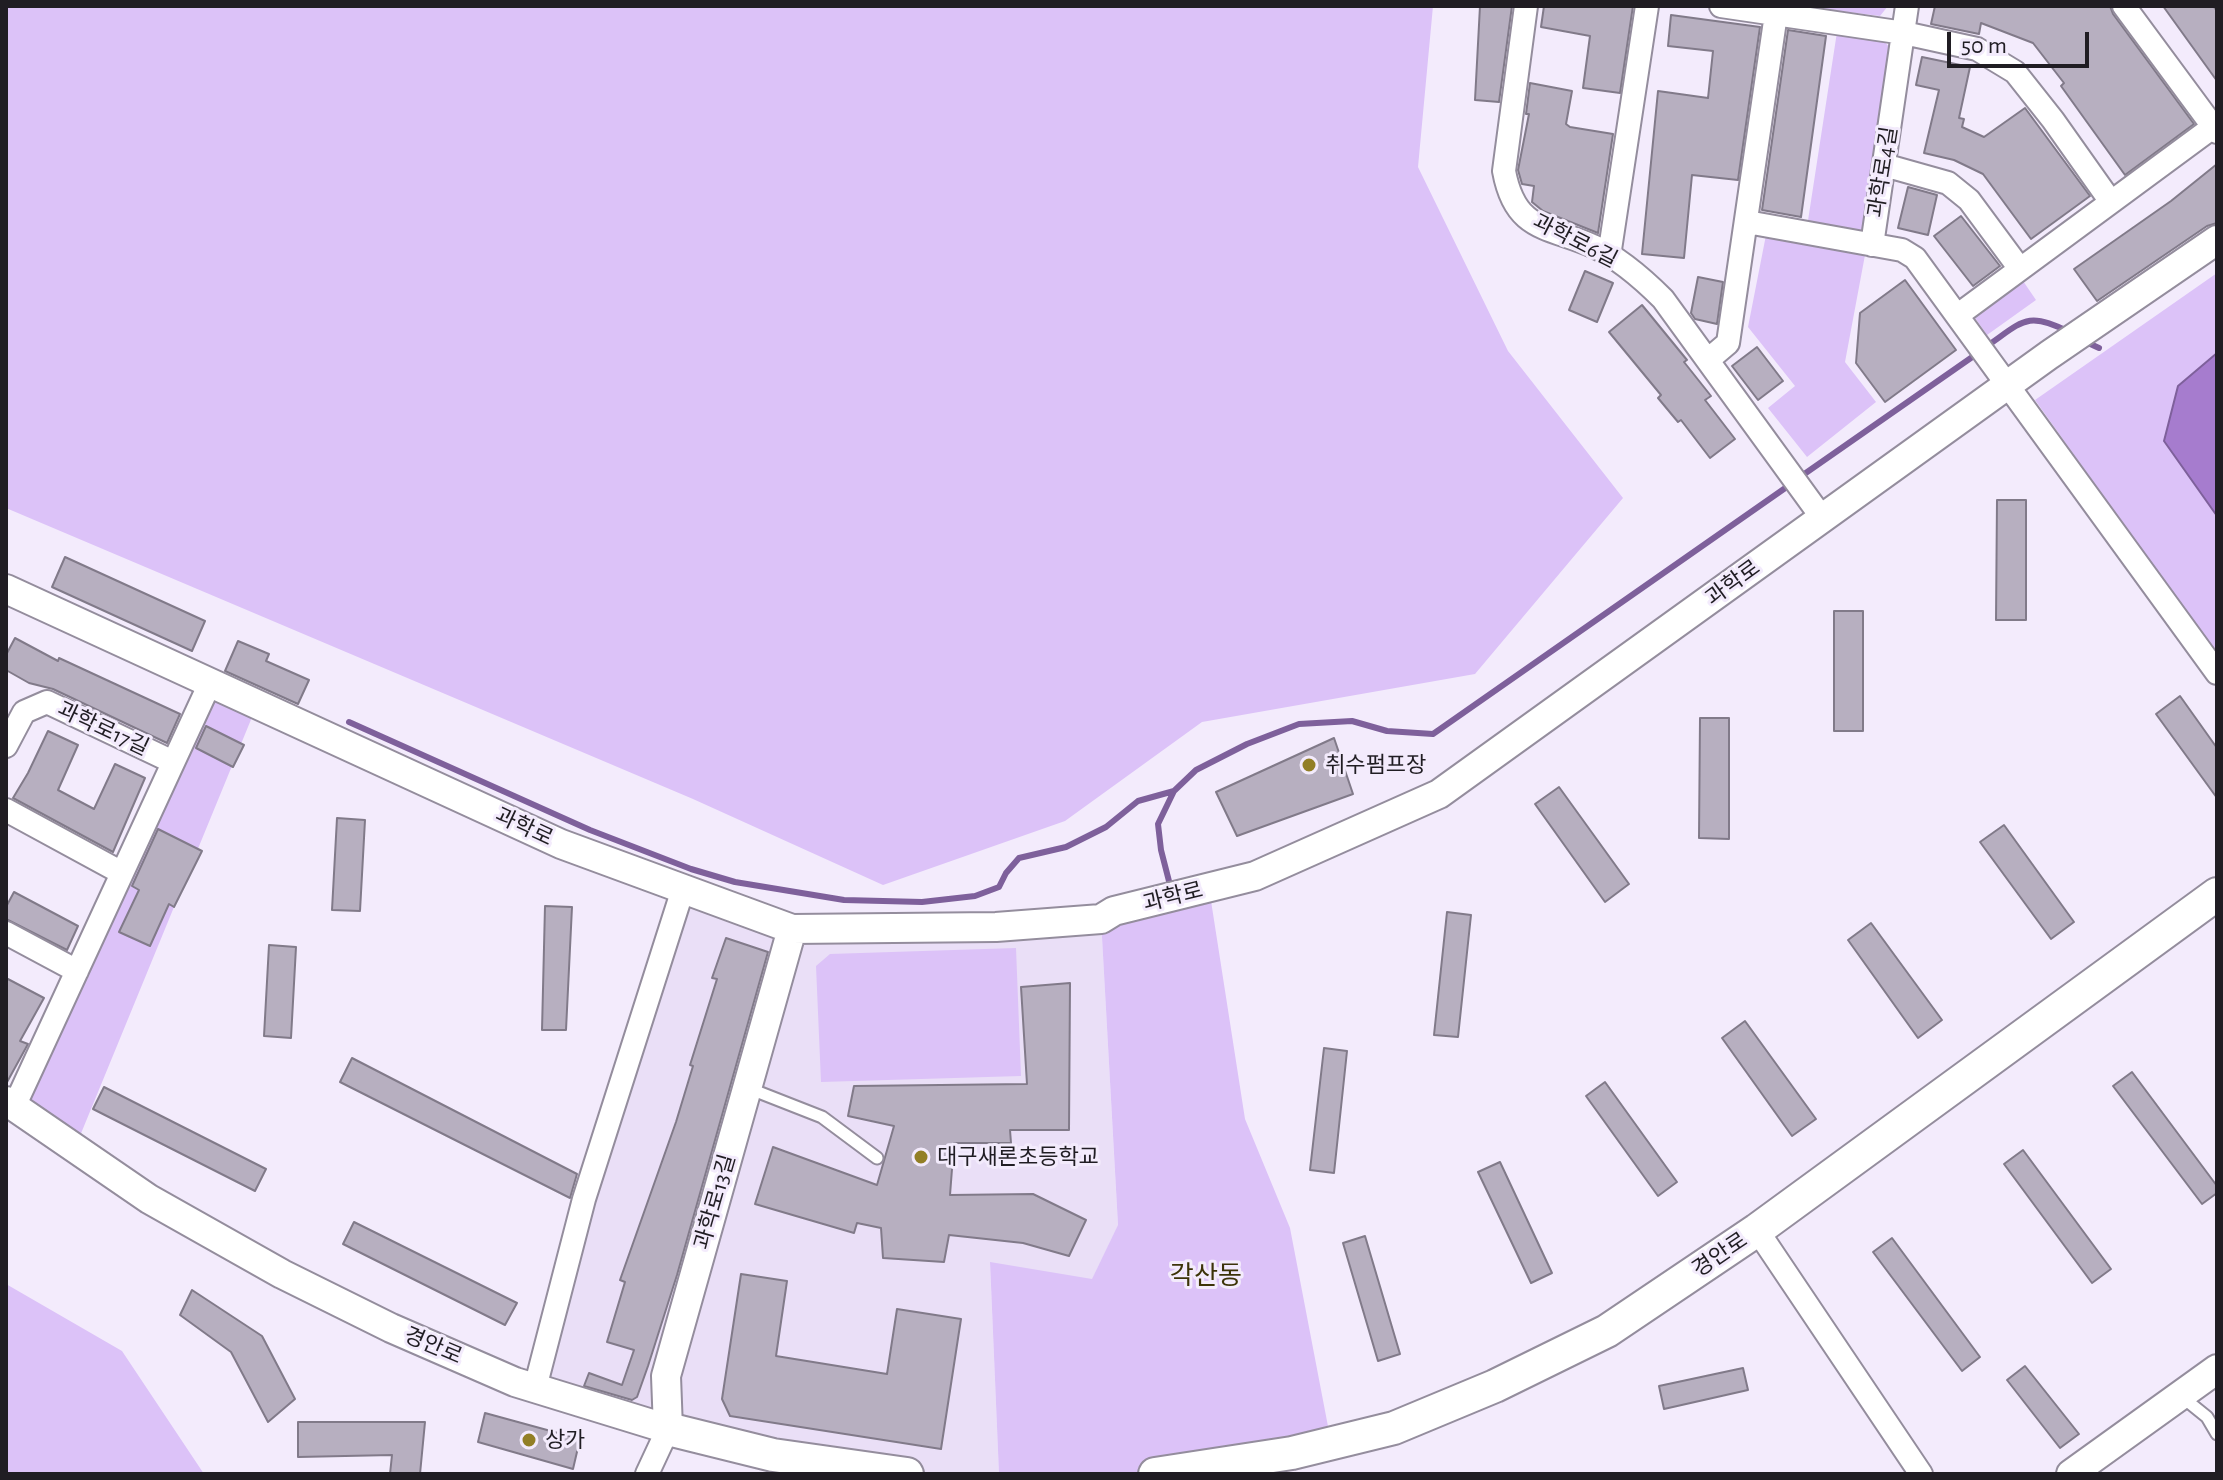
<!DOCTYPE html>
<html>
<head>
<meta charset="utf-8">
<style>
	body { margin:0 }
	#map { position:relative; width:2223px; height:1480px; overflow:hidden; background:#f3ebfc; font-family:"Alegreya Sans",sans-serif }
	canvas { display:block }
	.frame { position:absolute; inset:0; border:8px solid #201d23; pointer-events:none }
	.scale { position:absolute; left:1947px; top:32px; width:142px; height:36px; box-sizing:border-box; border:4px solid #201d23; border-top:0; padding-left:10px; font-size:24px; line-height:28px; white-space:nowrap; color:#201d23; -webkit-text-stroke:6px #f3ebfc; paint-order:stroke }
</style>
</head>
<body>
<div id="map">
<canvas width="2223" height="1480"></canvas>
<div class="frame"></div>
<div class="scale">50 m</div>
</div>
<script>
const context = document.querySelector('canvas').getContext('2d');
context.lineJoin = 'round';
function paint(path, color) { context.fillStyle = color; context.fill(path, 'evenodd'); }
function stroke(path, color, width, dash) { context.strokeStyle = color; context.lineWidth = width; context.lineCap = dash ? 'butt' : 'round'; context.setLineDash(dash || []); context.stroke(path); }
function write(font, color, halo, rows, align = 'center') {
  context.font = font + ' "Alegreya Sans","Noto Sans KR",sans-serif'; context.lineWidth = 6; context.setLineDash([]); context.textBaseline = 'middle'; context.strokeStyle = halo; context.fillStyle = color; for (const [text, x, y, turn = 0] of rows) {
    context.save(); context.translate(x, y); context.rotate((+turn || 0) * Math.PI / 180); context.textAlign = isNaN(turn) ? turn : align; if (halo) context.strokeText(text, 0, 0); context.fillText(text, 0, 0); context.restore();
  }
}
paint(new Path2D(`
	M683,889L792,929L1101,919L1118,1226L1092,1280L990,1263L999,1474H907L535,1388Z`), '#eadff7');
paint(new Path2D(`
	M6,6H1433L1418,167L1508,351L1623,498L1475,674L1202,722L1065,821L883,885L693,799L6,508Z
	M1823,6H1888L1880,16L1823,9Z
	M1837,32L1882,39L1891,49L1862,235L1807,227Z
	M1766,235L1865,255L1845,362L1876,402L1807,457L1768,408L1795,386L1748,327Z
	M2217,273V656L2035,400Z
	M2021,278L2036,300L1987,335L1975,318L1979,307Z
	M210,683L257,705L75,1148L14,1107Z
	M1209,888L1245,1119L1290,1228L1331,1442L1155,1474H999L990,1262L1092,1279L1118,1225L1101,919Z
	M1016,948L1021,1076L821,1082L816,966L830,954Z
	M6,1284L122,1351L204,1474H6Z`), '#dcc2f8');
const water = new Path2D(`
	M2217,353V516L2164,441L2178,386Z`);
paint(water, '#a67cce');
stroke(water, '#7e609b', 2);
stroke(new Path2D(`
	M2086,342L2099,348
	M1987,346C2022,322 2027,310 2069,332
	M1800,477L1978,353
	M349,722L590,830L691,869L735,882L844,900L922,902L975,896L999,887L1006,873L1019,858L1066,847L1106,827L1138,801L1174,791L1196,770L1247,744L1299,724L1352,721L1387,731L1433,734L1791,484
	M1171,889L1161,850L1158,824L1174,791`), '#7e609b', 6);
const building = new Path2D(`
	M1480,6H1512L1499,102L1475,100Z
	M1544,6H1633L1620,93L1583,88L1590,36L1541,27Z
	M1935,6H2110L2113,14L2194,124L2125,175L2061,86L2064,83L2033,43L1981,23L1979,34L1931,24Z
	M2163,6H2213L2217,11V81Z
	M1671,15L1760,27L1738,180L1692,175L1684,258L1642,254L1658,91L1708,98L1713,51L1668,46Z
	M1788,30L1826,36L1801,217L1762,210Z
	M1922,57L1970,67L1959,118L1964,119L1962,127L1984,137L2025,108L2090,196L2031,239L1983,174L1954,160L1924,153L1939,90L1916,85Z
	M1530,83L1572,91L1566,124L1570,127L1613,134L1598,233L1543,211L1532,202L1534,186L1522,184L1518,170L1529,114H1526Z
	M2217,164V223L2207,226L2097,301L2074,269L2171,201Z
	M1908,187L1937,195L1928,235L1898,228Z
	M1961,216L2000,266L1973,286L1934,236Z
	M1585,271L1613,283L1597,322L1569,310Z
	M1698,277L1723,282L1717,324L1695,319L1691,313Z
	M1905,280L1956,350L1885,402L1856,363L1860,313Z
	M1642,305L1687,360L1684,362L1711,396L1705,400L1735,439L1710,458L1681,420L1678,422L1658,398L1661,395L1609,332Z
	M1757,347L1783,381L1758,400L1732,366Z
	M1997,500H2026V620H1996Z
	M65,557L205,621L192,651L52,587Z
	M1834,611H1863V731H1834Z
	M15,638L58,661L59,658L180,714L167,743L53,689L29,683L6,670V655Z
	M238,641L269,654L266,661L309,680L298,704L225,671Z
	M2180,696L2217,748V798L2156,714Z
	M1700,718H1729V839L1699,838Z
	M206,726L244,745L233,767L196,748Z
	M48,731L78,745L58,790L94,809L115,764L145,778L113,852L13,798L28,773Z
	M1334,738L1353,794L1237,836L1216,792Z
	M1559,787L1629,884L1605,902L1535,804Z
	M337,818L365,820L360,911L332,910Z
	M2004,825L2074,922L2051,939L1980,842Z
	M158,829L202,851L174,907L169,904L150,946L119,932L139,890L132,886Z
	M14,892L78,926L67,950L6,919V907Z
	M545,906L572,907L566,1030H542Z
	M1447,912L1471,915L1458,1037L1434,1035Z
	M1871,923L1942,1020L1918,1038L1848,940Z
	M726,938L768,952L677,1275L648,1366L637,1397L632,1400L584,1386L589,1373L622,1385L634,1350L607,1342L625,1282L620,1280L676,1122L693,1066L690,1065L717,979L712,978Z
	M269,945L296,947L291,1038L264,1036Z
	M6,978L44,998L20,1041L28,1044L6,1084Z
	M1070,983L1069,1130H1010L1011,1143H954L950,1195L1033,1194L1086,1220L1069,1256L1023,1243L949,1235L944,1262L883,1258L881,1228L857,1223L854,1233L755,1204L773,1147L877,1185L894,1126L848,1116L854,1086L1027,1084L1021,987Z
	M1745,1021L1816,1119L1792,1136L1722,1038Z
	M1324,1048L1347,1051L1334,1173L1310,1170Z
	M352,1058L577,1174L570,1198L340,1082Z
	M2132,1072L2217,1186V1193L2202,1204L2113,1086Z
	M1605,1082L1677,1182L1658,1196L1586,1096Z
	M104,1087L266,1169L255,1191L93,1109Z
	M2023,1150L2111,1269L2092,1283L2004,1164Z
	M1500,1162L1552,1273L1531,1283L1478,1172Z
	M354,1222L517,1303L505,1325L343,1244Z
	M1365,1236L1400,1354L1378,1361L1343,1243Z
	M1892,1238L1980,1357L1962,1371L1873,1252Z
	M741,1274L787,1281L776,1356L887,1374L897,1309L961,1319L941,1449L730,1416L722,1399Z
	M192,1290L262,1336L295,1399L268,1422L231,1352L180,1315Z
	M2025,1366L2079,1434L2060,1448L2007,1380Z
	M1743,1368L1748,1390L1664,1409L1659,1386Z
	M485,1413L580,1439L573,1469L478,1442Z
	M298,1422H425L420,1474H390L392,1455L298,1457Z`);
paint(building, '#b7afc0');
stroke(building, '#817a89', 2);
const service = new Path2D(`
	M748,1088L822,1117L877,1158
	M2181,1396L2207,1417L2217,1434`);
const minor = new Path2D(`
	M1526,6L1504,171C1515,231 1547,226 1593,246C1619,258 1643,279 1663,299L1823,519
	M1721,6L1904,33L1977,49L2015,72L2053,120L2111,202
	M2124,6L2217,132
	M1884,165L1948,183L1969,200L2020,269
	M1747,222L1902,250L1915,258L2217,673
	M1872,245L1907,6
	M1609,256L1647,6
	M1958,315L2217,124
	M1708,360L1728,343L1776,14
	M6,746L24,712L47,702L173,762
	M6,810L122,873
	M6,933L77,971
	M14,1107L210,683
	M1757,1230L1921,1474
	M535,1388L584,1199L683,889
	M647,1474L668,1429`);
const tertiary = new Path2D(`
	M6,589L561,844L792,929L996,927L1101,919L1114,911L1255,876L1439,794L2049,355L2217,240
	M6,1101L149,1199L282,1274L391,1328L515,1382L668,1429L666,1376L792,929
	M2071,1474L2217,1369`);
const secondary = new Path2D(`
	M668,1429L773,1455L907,1474
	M1155,1474L1292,1453L1394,1428L1495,1386L1607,1331L1757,1230L2217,894`);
stroke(service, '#948d9d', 15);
stroke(minor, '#948d9d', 26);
stroke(tertiary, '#948d9d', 32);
stroke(secondary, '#948d9d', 36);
stroke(service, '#fff', 11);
stroke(minor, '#fff', 22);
stroke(tertiary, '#fff', 28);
stroke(secondary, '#fff', 32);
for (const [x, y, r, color] of [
	[1309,765,8,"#927f26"],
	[921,1157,8,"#927f26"],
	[529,1440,8,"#927f26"]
]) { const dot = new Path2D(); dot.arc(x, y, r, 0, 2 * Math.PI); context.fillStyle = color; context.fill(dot); stroke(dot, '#f3ebfc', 3); }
write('22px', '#201d23', '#f3ebfc', [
	["과학로4길",1883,172,-81],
	["과학로6길",1575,241,27],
	["과학로",1733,583,-36],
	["과학로17길",103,729,25],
	["과학로",524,827,25],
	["과학로",1173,897,-14],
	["과학로13길",715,1202,-74],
	["경안로",1720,1255,-34],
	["경안로",433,1346,23]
]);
write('22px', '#201d23', '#f3ebfc', [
	["취수펌프장",1325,765],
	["대구새론초등학교",937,1157],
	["상가",545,1440]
], 'left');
write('26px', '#3c3308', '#f3ebfc', [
	["각산동",1206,1276]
]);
</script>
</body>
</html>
